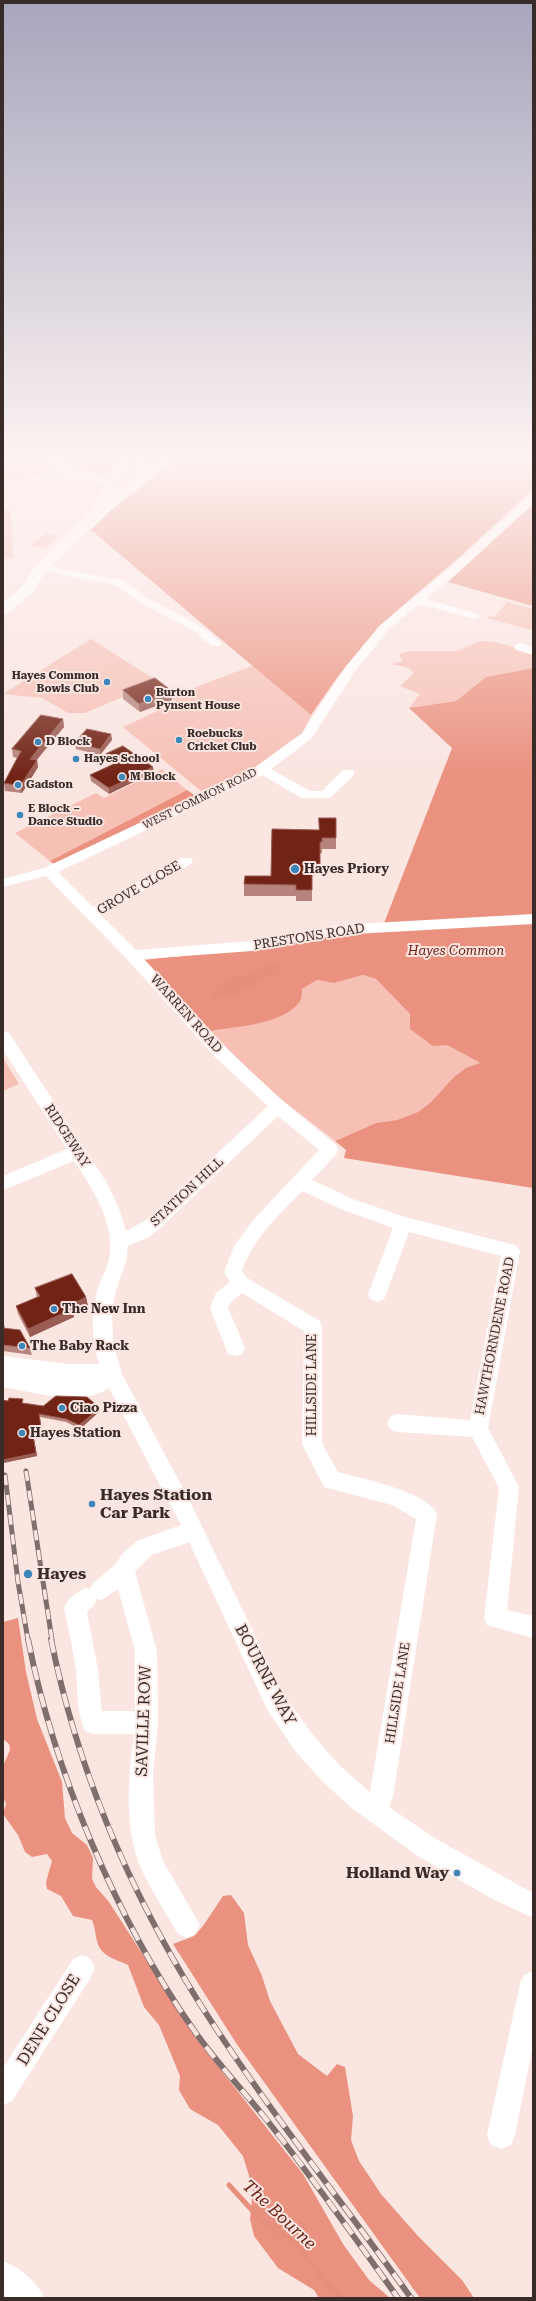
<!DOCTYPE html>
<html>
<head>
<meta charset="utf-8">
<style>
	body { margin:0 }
	#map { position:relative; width:536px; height:2301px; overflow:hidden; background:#fae5e1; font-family:"Roboto Serif",serif }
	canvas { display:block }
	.frame { position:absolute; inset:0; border:4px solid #382b28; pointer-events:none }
</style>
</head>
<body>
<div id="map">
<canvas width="536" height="2301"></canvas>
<div class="frame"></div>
</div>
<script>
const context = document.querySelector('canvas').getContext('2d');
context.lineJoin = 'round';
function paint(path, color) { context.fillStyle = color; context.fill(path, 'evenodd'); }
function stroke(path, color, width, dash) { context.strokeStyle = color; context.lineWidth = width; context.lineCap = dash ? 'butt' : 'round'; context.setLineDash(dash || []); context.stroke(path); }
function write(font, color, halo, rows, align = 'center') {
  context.font = font + ' "Roboto Serif",serif'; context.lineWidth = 4; context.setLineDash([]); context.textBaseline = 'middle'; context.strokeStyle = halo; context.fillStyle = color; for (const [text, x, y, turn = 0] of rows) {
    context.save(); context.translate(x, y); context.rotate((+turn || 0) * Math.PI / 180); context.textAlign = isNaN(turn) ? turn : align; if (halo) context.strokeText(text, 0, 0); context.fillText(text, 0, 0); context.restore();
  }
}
paint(new Path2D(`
	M3,456H38L60,470L3,484Z
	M11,509L13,558L3,559V510Z
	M46,533L59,537L44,548L31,545Z
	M507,602L533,609V627L531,630L487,618L488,616L494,617Z
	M91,639L178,694L254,665L311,715L302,734L251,771L201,791L123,727L177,702L154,684L85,713H68L42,698L3,694Z
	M480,641L496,642L533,653V668L486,677L456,701L409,708L420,694L400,686L414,673L409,668L391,664L403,661L399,654L412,651H457Z
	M162,769L187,790L50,861L15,833L96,793L104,798Z
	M363,975L376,979L410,1014L447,1045L481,1064L453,1078L431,1102L418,1112L397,1120L376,1123L335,1141L263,1085L211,1031L261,1023L301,1000L302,989L317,980L334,983Z
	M3,1058L19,1084L3,1091Z`), '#f6c0b5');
paint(new Path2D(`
	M62,456H121L109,473L84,472Z
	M131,456H165L153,464L138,459L121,472Z
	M183,456H533V489L463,554L379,626L339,675L311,715L91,530L114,507Z
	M533,504V606L448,582Z
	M533,668V1188L344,1158L346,1150L335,1141L376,1123L397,1120L418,1112L431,1102L453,1078L466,1068L480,1063L447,1045L433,1046L410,1029V1014L376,979L363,975L334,983L317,980L302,989C302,993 302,999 300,1001C284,1025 237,1026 211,1031L143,960L238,950L336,933L381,931L452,748L409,708L456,701L486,677Z
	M187,790L196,796L54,864L50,861Z
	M18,1618L26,1672L37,1719L62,1782L65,1818L72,1833L87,1845L93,1858L92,1879L96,1887L109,1902L198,2041L303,2174L343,2244L369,2280L390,2298H319L314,2290L278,2268L254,2236L250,2219L253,2189L243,2156L218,2125L190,2109L179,2090L180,2076L159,2025L144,2007L128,1965C118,1960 102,1957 98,1944C95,1936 96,1930 92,1920L73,1916L61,1896L47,1889L46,1882L52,1861L47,1854L32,1857L25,1852L18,1835L3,1814L6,1804L3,1797V1766L10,1750L9,1744L3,1739V1622Z
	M231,1895L244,1913L248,1945L262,1976L270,2001L298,2054L327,2076L337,2064L345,2067L353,2116L351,2140L359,2161L381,2194L417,2235L462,2280L474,2298H420L238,2046L173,1944L194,1936L203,1926L223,1896Z`), '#ea917f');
paint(new Path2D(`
	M268,966H280C266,979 230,1002 211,998L216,992L214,989L232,977L246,976Z`), '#e78f7d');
stroke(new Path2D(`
	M229,2185L260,2219L297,2245L330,2287L343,2298`), '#e78f7d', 5);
paint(new Path2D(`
	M36,456H47L78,476L109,478L123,456H133L105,501L104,507L107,510L102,513L93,508L106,484L72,481Z
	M533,495V504L465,566L426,599L478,614L480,616L478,618L474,619L419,604L389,629L356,670L311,739L271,769L310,791H322L343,770H353L355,773L353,776L330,798H302L262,775L58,872L93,907L181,858H191L193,861L191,864L101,915L136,950L252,941L337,925L533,914V924L337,935L252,951L144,959L227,1049L284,1102L336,1145L338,1150L336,1155L312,1180L353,1199L405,1217L511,1244L517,1246L520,1251L488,1428L519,1487L507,1610L533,1616V1638L487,1625L484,1618L499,1488L472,1437L397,1432L390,1429L387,1423L390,1417L397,1414L470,1420L501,1256L409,1232L386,1294L384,1299L377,1302L370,1299L368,1294L393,1228L341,1209L302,1191C279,1215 253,1238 242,1271L247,1278L320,1321L322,1327V1443L338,1472C362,1479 427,1491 437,1514L393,1797L389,1807L436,1839L533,1893V1918L489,1897L418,1856L353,1809L323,1782L296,1752L268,1711L189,1542L152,1555L135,1572L157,1651L158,1722L153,1773L155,1835L163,1861L200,1925L196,1934L187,1938L178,1934C167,1915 154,1895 144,1875C123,1832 128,1780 134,1734H93L85,1731C76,1711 78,1691 76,1670C73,1649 68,1628 64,1608C68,1598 76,1592 86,1588L90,1589L93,1583L116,1564L122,1554L137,1541L181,1525L109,1388C80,1408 35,1392 3,1387V1356L69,1364H99C92,1339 90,1313 98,1288C102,1277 109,1265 110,1253C113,1219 92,1188 74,1161L3,1190V1176L67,1149L3,1050V1031L9,1033L107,1183L120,1211L126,1231L146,1220L268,1106L215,1057L127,959L46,876L3,887V879L44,868L250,771L302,733L347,665L381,625L457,562L529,496ZM278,1116L319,1150L254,1219L234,1246L224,1272L230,1282L216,1293L210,1308L228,1354L235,1356L242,1354L245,1348L228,1308L230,1303L242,1293L304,1331L302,1444L324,1487L392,1505L416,1519L370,1792L339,1765L313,1735L284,1695L188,1498L122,1374L113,1343L112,1310L116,1290L126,1262L128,1246L149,1237L158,1230ZM118,1589L135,1651V1711H102L98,1670L87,1612L94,1605L97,1599L101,1600Z
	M43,563L67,570L123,580L149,599L201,626L222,644L220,646H212L193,630L141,603L116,585L65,576L39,568L38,566Z
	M520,643L533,647V655L516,650L514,647L516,644Z
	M82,1955L91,1959L95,1968L91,1977L12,2101L3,2105V2068L73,1959Z
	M533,1971V2046L515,2135L511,2145L501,2149L491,2145L487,2135L520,1984L524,1975Z
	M3,2261C19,2267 38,2282 44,2298H8L3,2294Z`), '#fff');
paint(new Path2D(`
	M166,456H179L107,513L75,542L43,575L33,592L8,613L3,614V603L22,587L32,570L65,536L97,507Z`), '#fff');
const railFar1 = new Path2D(`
	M26,1471L52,1640
	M5,1475L18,1582L28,1640`);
const rail = new Path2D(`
	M28,1639C54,1771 116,1919 193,2029C215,2061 242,2089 266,2119C312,2177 355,2238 398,2298
	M51,1639C77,1769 130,1892 200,2004C265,2106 341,2200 411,2298`);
stroke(railFar1, '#7f6f6c', 5);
stroke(rail, '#7f6f6c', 6);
stroke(railFar1, '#fae5e1', 3.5, [10]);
stroke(rail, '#fae5e1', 4.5, [14]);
paint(new Path2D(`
	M123,690L172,691V700L140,712L123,699Z
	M63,719L64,727L37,760L38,767L22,793L5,791L4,783L17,758L13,757L12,749Z
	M111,734L112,740L100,755L76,749L75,743Z
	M106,754L154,772L109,794L91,781L90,775L113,764L107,759Z
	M272,829L336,838V849H322V853H320V875H312V901H296V896H244V884L271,876Z
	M35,1288L86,1297L88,1306L73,1312L74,1317L30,1337L18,1314L16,1306L37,1297Z
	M3,1325H4L5,1328L30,1348L32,1355L3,1351Z
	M3,1400L43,1406L100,1408V1411L80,1429L66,1422L40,1417L42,1438L34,1439L37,1456L3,1463Z`), '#b6847c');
paint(new Path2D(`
	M11,456H30V458L3,466V458Z
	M172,691V700L140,712L139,704Z
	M63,719L64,727L31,766L30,759Z
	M111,734L112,740L100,755V749Z
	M37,760L38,767L22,793L20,786Z
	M153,767L154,772L109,794V788Z
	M86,1297L88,1306L73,1312L74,1317L30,1337L28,1329L70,1305Z
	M100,1408V1411L80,1429L79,1425Z
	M39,1414L42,1438L34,1439L37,1456L3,1463V1460Z`), '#9a5d53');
const building = new Path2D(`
	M3,456H11L3,458Z
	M155,678L172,691L139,704L123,690Z
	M41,715L63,719L30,759L37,760L20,786L4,783L21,751L12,749Z
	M87,729L111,734L100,749L75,743Z
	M123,746L153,767L109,788L90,775L118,762L106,754Z
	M319,818H336V838H322V842H320V864H312V890H296V885L244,884L245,876H271L272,829L319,830Z
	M72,1274L86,1297L70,1305L73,1309L28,1329L16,1306L40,1296L35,1288Z
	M3,1325H4L3,1328L20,1330L30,1348L3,1345Z
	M56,1396L87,1397L100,1408L79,1425L66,1419L39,1414L42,1434L33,1436L36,1453L3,1460V1400L8,1401L9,1398L23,1399L22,1403L43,1406Z`);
paint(building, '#712316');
stroke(building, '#9a5d53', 1);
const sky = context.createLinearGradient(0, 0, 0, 778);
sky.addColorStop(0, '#a7a5bd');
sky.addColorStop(0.59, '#fdf3f2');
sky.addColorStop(1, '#fdf3f200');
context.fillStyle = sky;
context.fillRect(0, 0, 536, 778);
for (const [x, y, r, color] of [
	[107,682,4,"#3c86ba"],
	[148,699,4,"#3c86ba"],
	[179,740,4,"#3c86ba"],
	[38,742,4,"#3c86ba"],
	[76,759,4,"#3c86ba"],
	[122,777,4,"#3c86ba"],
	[18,785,4,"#3c86ba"],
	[20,815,4,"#3c86ba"],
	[295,869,5,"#3c86ba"],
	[54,1309,4,"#3c86ba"],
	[22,1346,4,"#3c86ba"],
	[62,1408,4,"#3c86ba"],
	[22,1433,4,"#3c86ba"],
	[92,1504,4,"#3c86ba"],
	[28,1574,5,"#3c86ba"],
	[457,1873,4,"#3c86ba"]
]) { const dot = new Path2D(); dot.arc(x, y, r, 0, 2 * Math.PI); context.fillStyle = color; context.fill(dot); stroke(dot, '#fae5e1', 1.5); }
write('bold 11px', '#382b28', '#fae5e1', [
	["Hayes Common",99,676,"right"],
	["Bowls Club",99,689,"right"],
	["Burton",156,693],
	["Pynsent House",156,706],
	["Roebucks",187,734],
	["Cricket Club",187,747],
	["D Block",46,742],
	["Hayes School",84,759],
	["M Block",130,777],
	["Gadston",26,785],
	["E Block –",28,809],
	["Dance Studio",28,822]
], 'left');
write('11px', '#382b28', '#fae5e1', [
	["WEST COMMON ROAD",200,799,-26]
]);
write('bold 13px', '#382b28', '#fae5e1', [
	["Hayes Priory",304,869],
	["The New Inn",62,1309],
	["The Baby Rack",30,1346],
	["Ciao Pizza",70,1408],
	["Hayes Station",30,1433]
], 'left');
write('13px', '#382b28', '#fae5e1', [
	["GROVE CLOSE",139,888,-30],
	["PRESTONS ROAD",309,937,-9],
	["WARREN ROAD",186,1014,48],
	["RIDGEWAY",67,1136,57],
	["STATION HILL",187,1192,-43],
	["HAWTHORNDENE ROAD",495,1336,-79],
	["HILLSIDE LANE",312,1385,-90],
	["HILLSIDE LANE",398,1693,-81]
]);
write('italic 13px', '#6c1e10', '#fae5e1', [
	["Hayes Common",456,951]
]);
write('bold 16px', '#382b28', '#fae5e1', [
	["Hayes Station",100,1495],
	["Car Park",100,1513],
	["Hayes",37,1574],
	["Holland Way",449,1873,"right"]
], 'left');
write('16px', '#382b28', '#fae5e1', [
	["BOURNE WAY",265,1675,62],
	["SAVILLE ROW",144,1721,-88],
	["DENE CLOSE",49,2020,-58]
]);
write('italic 17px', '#6a1c0e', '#fae5e1', [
	["The Bourne",279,2215,43]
]);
</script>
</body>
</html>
